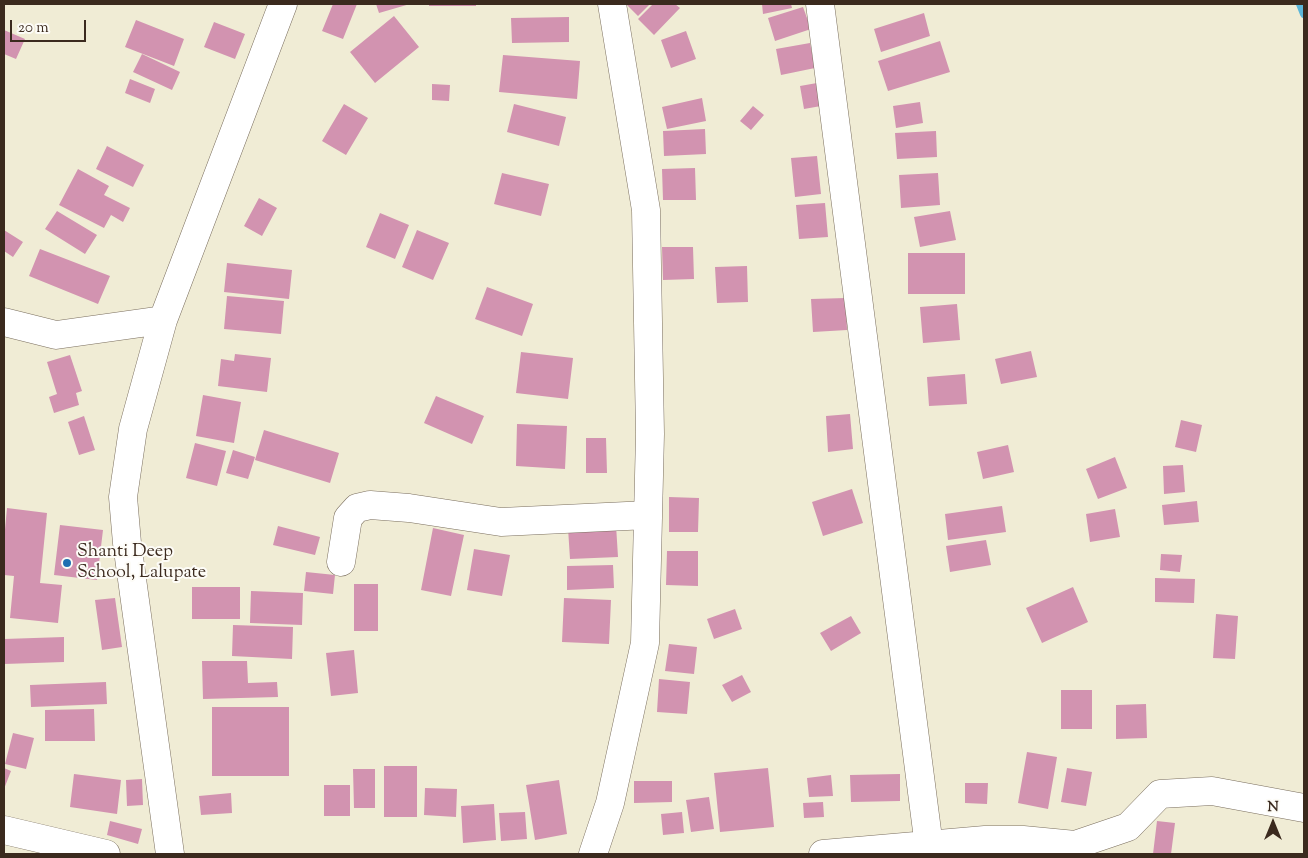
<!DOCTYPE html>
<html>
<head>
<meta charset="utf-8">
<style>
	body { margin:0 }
	#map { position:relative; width:1308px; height:858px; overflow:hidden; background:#f0ecd5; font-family:"Sorts Mill Goudy",serif }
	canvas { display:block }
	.frame { position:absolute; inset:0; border:5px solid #3b2a1e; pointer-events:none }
	.north { position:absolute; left:1248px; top:798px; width:50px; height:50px; -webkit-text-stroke:4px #fdfcf7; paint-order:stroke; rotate:0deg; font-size:14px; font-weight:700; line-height:20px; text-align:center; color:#3b2a1e }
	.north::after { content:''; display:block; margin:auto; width:18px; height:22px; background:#3b2a1e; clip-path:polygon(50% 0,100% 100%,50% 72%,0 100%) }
	.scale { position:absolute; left:10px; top:20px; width:76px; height:22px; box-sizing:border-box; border:2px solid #3b2a1e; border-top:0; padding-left:6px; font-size:15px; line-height:18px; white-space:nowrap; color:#3b2a1e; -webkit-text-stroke:4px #fdfcf7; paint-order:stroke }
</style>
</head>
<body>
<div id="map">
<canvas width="1308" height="858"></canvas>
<div class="frame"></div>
<div class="north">N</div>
<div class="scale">20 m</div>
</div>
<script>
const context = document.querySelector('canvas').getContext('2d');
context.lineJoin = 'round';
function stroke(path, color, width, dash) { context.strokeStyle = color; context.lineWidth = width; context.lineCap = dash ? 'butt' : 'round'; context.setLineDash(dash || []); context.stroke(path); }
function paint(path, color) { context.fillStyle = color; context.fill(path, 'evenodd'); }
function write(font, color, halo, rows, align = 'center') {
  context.font = font + ' "Sorts Mill Goudy",serif'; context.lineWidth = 4; context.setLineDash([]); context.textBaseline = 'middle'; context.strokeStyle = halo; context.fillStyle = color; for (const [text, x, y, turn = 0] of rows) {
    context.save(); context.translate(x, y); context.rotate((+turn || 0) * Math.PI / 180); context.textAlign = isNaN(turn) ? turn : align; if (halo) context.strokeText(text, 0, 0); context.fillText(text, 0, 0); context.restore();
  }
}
stroke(new Path2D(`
	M1300,4L1304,14`), '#5bb6d9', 8);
paint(new Path2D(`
	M333,4H357L343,39L322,31Z
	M376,4H410L379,13Z
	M429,4H476V6H429Z
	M626,4H650L638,16Z
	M653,4H675L680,8L654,35L638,19Z
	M762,4H791L792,8L763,14Z
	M803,7L811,29L775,41L768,18Z
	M924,13L930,36L881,52L874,29Z
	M394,16L419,47L375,83L350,52Z
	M569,17V42L512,43L511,18Z
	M136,20L184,39L174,66L125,47Z
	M214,22L245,34L235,59L204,47Z
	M4,30L25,39L16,59L4,54Z
	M686,31L696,59L671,68L661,40Z
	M940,41L950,72L888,91L878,61Z
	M810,43L815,68L781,75L776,49Z
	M142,54L180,72L172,90L133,72Z
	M503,55L580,61L577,99L499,92Z
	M130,79L155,89L150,103L125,93Z
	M817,83L821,106L804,109L800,86Z
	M432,84L450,85L449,101L432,100Z
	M702,98L706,121L667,129L662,107Z
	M920,102L923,123L896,128L893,106Z
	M344,104L368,118L346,155L322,141Z
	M514,104L566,117L559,146L507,132Z
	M753,106L764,115L751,130L740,121Z
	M705,129L706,154L664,156L663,131Z
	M936,131L937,157L897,159L895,133Z
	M107,146L144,165L133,187L96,169Z
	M817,156L821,194L795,197L791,158Z
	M695,168L696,200H663L662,169Z
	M78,169L109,186L104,195L130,208L123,222L111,215L104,228L59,205Z
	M502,173L549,184L541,216L494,204Z
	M938,173L940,205L901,208L899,175Z
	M259,198L277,208L262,236L244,226Z
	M825,203L828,237L799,239L796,205Z
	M57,211L97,235L85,254L45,229Z
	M950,211L956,240L920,247L914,217Z
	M380,213L409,225L395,259L366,247Z
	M4,230L23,242L13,257L4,251Z
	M417,230L449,243L433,280L402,267Z
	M662,247H693L694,279L663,280Z
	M40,249L110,276L98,304L29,276Z
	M908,253H965V294H908Z
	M227,263L292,270L289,299L224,292Z
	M747,266L748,302L717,303L715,267Z
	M487,287L533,304L522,336L475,319Z
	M227,296L284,301L281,334L224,329Z
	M846,298L847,330L813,332L811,299Z
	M957,304L960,340L923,343L920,307Z
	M1031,351L1037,377L1001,384L995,359Z
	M521,352L573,358L568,399L516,393Z
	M235,354L271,358L267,392L218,386L221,359L234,361Z
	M70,355L82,391L76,393L79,405L54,413L49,397L57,394L47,362Z
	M965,374L967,404L929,406L927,377Z
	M203,395L241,402L234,443L196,436Z
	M436,396L484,416L472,444L424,423Z
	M850,414L853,449L828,452L826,416Z
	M84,416L95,450L79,455L68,422Z
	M1181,420L1202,425L1196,452L1175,447Z
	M517,424L567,426L565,469L516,466Z
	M264,430L339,453L330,483L255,460Z
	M586,438H606L607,473H586Z
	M195,443L226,451L217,486L186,478Z
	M1008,445L1014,472L983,479L977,452Z
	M233,450L255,457L248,479L226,473Z
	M1115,457L1127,488L1098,499L1086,469Z
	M1183,465L1185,492L1164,494L1163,466Z
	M852,489L863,523L823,536L812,502Z
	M669,497L699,498L698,532H669Z
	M1197,501L1199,522L1164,525L1162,505Z
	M1002,506L1006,532L948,540L945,514Z
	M7,508L47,513L40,583L62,585L58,623L10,618L14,576L4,575V540Z
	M1115,509L1120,537L1090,542L1086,514Z
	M60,525L103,530L97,580L54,575Z
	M616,525L618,557L570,559L568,528Z
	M278,526L320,537L315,555L273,545Z
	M433,528L464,535L451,596L421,590Z
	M986,540L991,565L950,572L946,546Z
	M474,549L510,555L502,596L467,590Z
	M667,551H698V586L666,585Z
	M1161,554L1182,555L1180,572L1160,570Z
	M613,565L614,588L567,590V566Z
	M306,572L335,575L333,594L304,591Z
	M1155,578L1195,579L1194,603L1155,602Z
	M354,584H378V631H354Z
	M192,587H240V619H192Z
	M1073,587L1088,622L1042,643L1026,608Z
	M251,591L303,593L302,625L250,623Z
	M115,598L122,647L102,650L95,600Z
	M564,598L611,600L609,644L562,642Z
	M735,609L742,629L714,639L707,619Z
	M1216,614L1238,616L1235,659L1213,658Z
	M851,616L861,633L831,651L820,633Z
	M233,625L293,627L292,659L232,656Z
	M64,637V662L4,664V639Z
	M669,644L697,647L694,674L665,671Z
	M354,650L358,693L331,696L326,653Z
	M202,661H247L248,683L277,682L278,697L203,699Z
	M742,675L751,692L732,702L722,685Z
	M659,679L690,682L687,714L657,712Z
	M106,682L107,704L31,707L30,685Z
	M1061,690H1092V729H1061Z
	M1146,704L1147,738L1116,739V705Z
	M212,707H289V776H212Z
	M94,709L95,741H45V710Z
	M13,733L34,738L26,769L5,764Z
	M1027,752L1057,757L1048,809L1018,803Z
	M384,766H417V817H384Z
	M4,768L11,771L4,789Z
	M768,768L774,827L720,832L714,773Z
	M1067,768L1092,772L1086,806L1061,802Z
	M353,769H375V808H354Z
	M74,774L121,780L117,814L70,807Z
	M900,774V801L851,802L850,775Z
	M831,775L833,796L809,797L807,778Z
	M142,779L143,805L127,806L126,780Z
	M559,780L567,834L535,840L526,785Z
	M634,781H672V802L634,803Z
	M965,783H988L987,804L965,803Z
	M324,785H350V816H324Z
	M425,788L457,789L456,817L424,815Z
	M231,793L232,813L201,815L199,796Z
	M709,797L714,829L691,832L686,800Z
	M823,802L824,817L804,818L803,803Z
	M494,804L496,840L463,843L461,806Z
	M525,812L527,839L501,841L499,813Z
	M682,812L684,833L663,835L661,814Z
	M110,821L142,829L138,844L107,835Z
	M1157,821L1175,823L1171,854H1153Z`), '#d293b0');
const minor = new Path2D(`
	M820,4L930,854
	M4,322L56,335L163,320
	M341,562L348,518L357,508L370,505L409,508L501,522L648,515
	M4,830L106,854
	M170,854L127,543L123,497L133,429L163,320L283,4
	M593,854L610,803L645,643L650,434L646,210L612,4
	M823,854L985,840H1023L1075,845L1128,827L1160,794L1212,791L1304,808`);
stroke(minor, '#7a6e5e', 29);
stroke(minor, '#fff', 28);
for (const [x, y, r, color] of [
	[67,563,5,"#1f6fb2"]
]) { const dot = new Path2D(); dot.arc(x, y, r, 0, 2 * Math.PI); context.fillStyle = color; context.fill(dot); stroke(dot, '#fdfcf7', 2); }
write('18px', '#3b2a1e', '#fdfcf7', [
	["Shanti Deep",77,553],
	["School, Lalupate",77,574]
], 'left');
</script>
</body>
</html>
